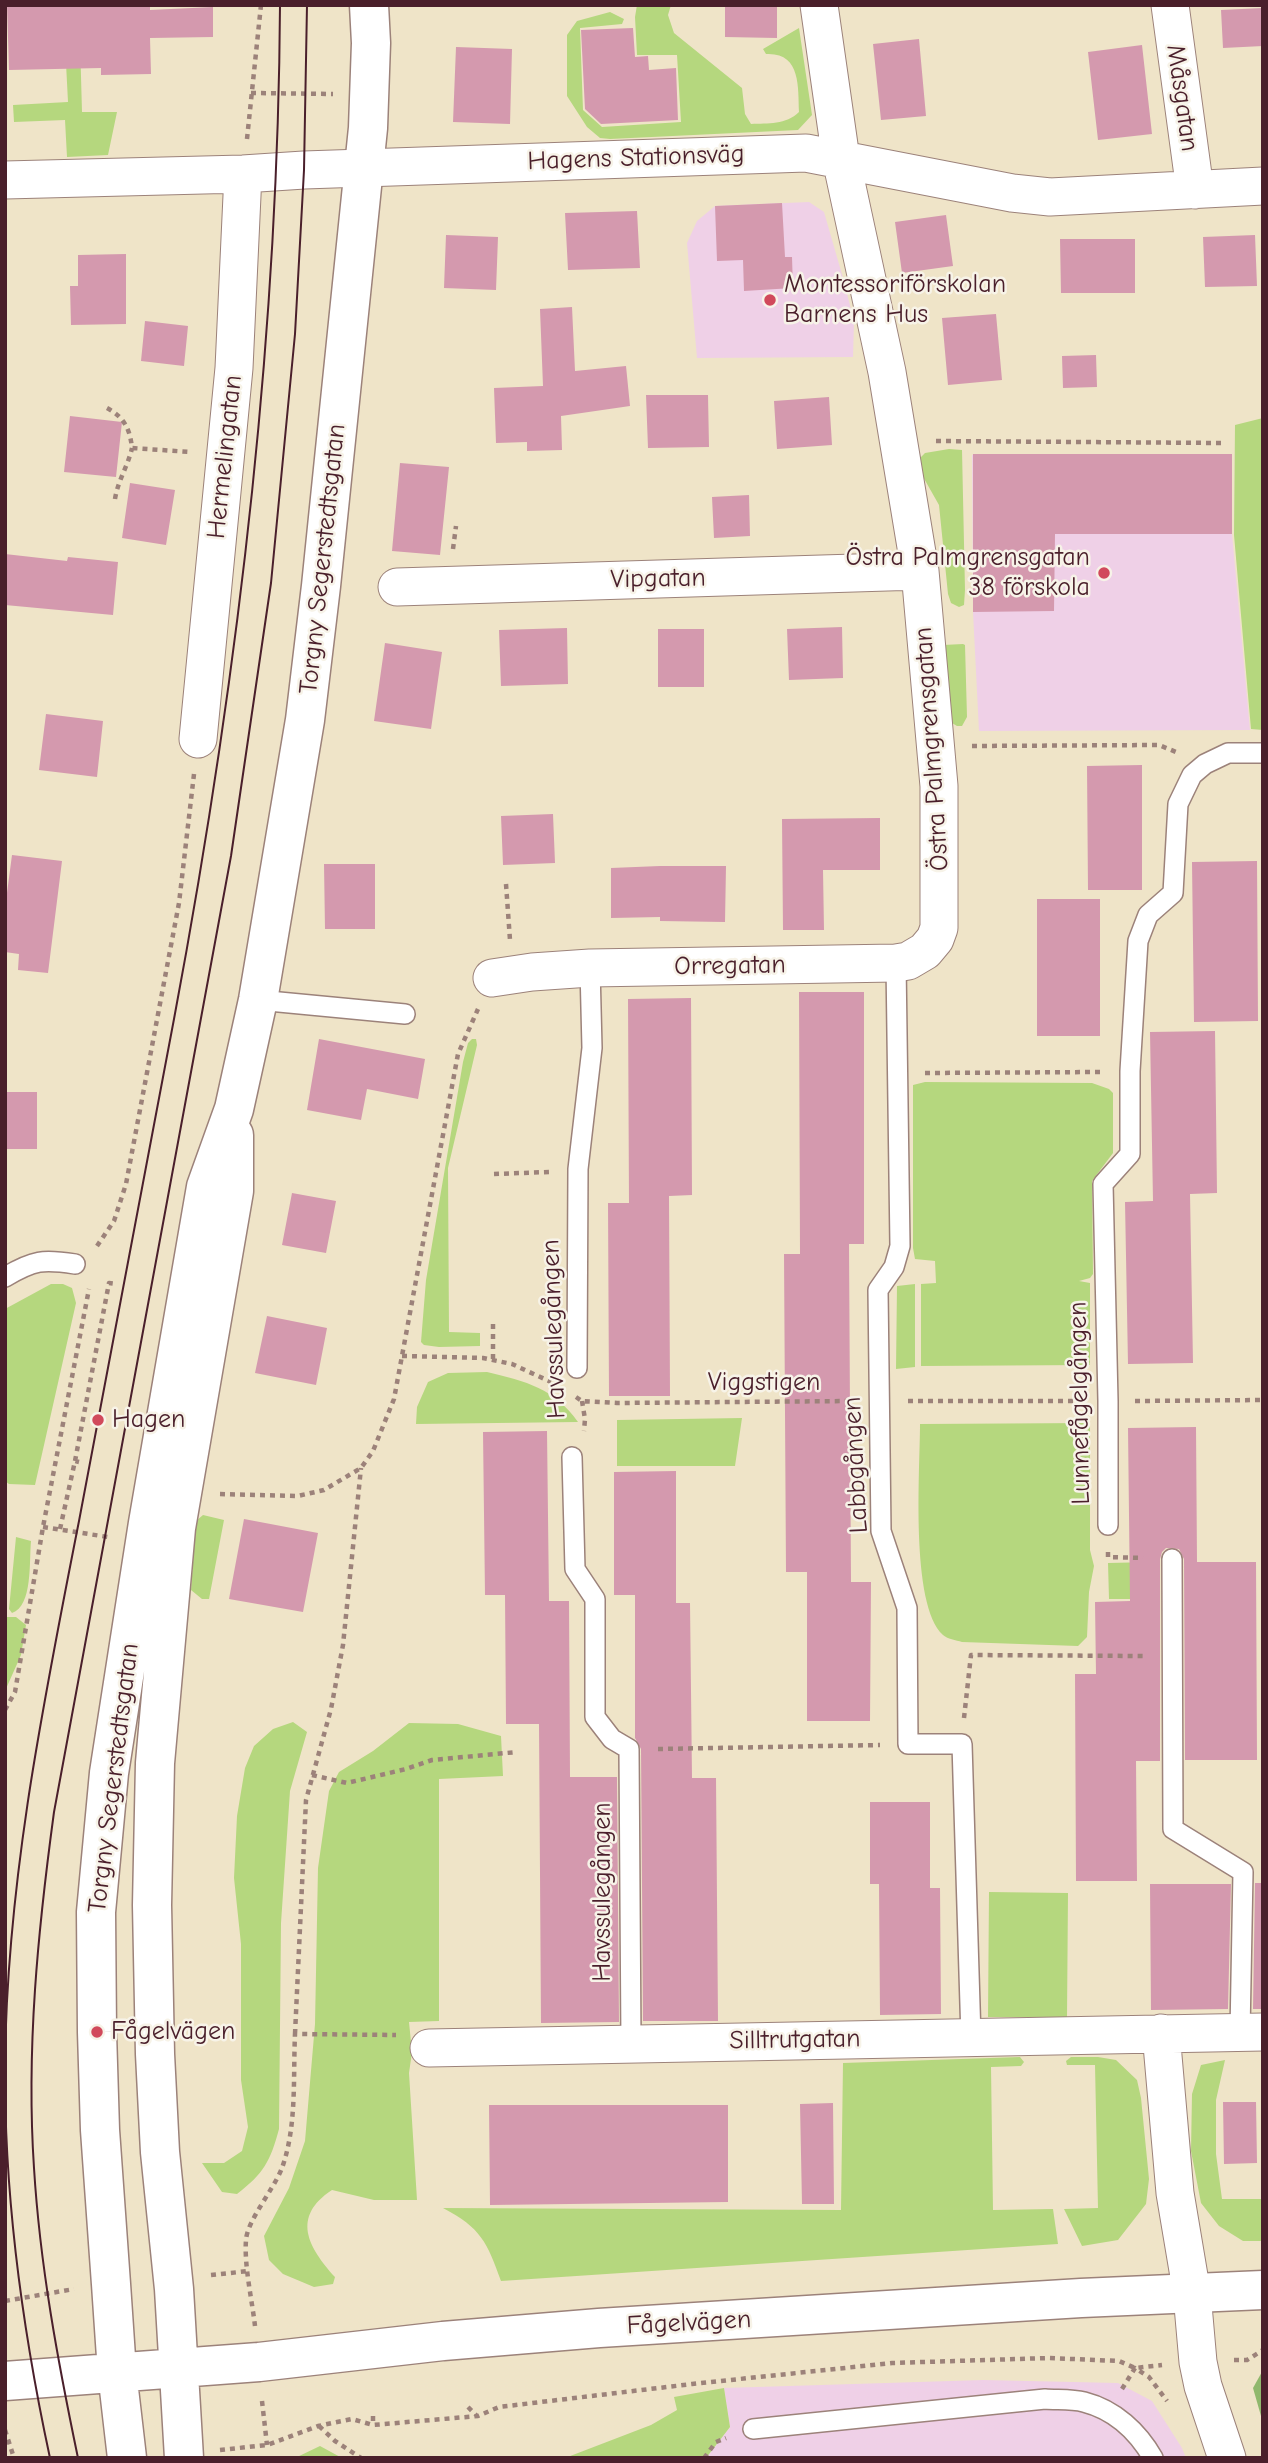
<!DOCTYPE html>
<html>
<head>
<meta charset="utf-8">
<style>
	body { margin:0 }
	#map { position:relative; width:1268px; height:2463px; overflow:hidden; background:#efe4c8; font-family:"Comic Neue",sans-serif }
	canvas { display:block }
	.frame { position:absolute; inset:0; border:7px solid #4a1f2b; pointer-events:none }
</style>
</head>
<body>
<div id="map">
<canvas width="1268" height="2463"></canvas>
<div class="frame"></div>
</div>
<script>
const context = document.querySelector('canvas').getContext('2d');
context.lineJoin = 'round';
function paint(path, color) { context.fillStyle = color; context.fill(path, 'evenodd'); }
function stroke(path, color, width, dash) { context.strokeStyle = color; context.lineWidth = width; context.lineCap = dash ? 'butt' : 'round'; context.setLineDash(dash || []); context.stroke(path); }
function write(font, color, halo, rows, align = 'center') {
  context.font = font + ' "Comic Neue",sans-serif'; context.lineWidth = 5; context.setLineDash([]); context.textBaseline = 'middle'; context.strokeStyle = halo; context.fillStyle = color; for (const [text, x, y, turn = 0] of rows) {
    context.save(); context.translate(x, y); context.rotate((+turn || 0) * Math.PI / 180); context.textAlign = isNaN(turn) ? turn : align; if (halo) context.strokeText(text, 0, 0); context.fillText(text, 0, 0); context.restore();
  }
}
paint(new Path2D(`
	M809,202L824,212L843,278L854,321L853,357L697,358L687,243L697,221L715,206Z
	M1229,454L1232,534L1250,730L979,731L973,612L972,455Z
	M983,2380L1118,2383L1152,2401L1182,2448L1186,2458H706L730,2427L724,2388Z`), '#efd0e7');
paint(new Path2D(`
	M63,5H79L82,112H117L108,155L67,157L65,120L14,122L13,105L68,102Z
	M637,5H671L668,15L674,33L742,88L745,114L751,124C768,123 786,125 799,112C798,87 801,52 766,54L763,49L799,28L812,115L798,130L610,139L600,138L587,127L567,96V35L577,21L610,12L624,19L622,24L580,28L583,110L602,127L681,122L677,55H637L635,17Z
	M1263,418V730L1251,729L1234,535L1235,425Z
	M949,449L962,450L965,590L964,605L959,607L951,603L948,594L939,505L922,475L920,458L925,453Z
	M963,644L965,645L967,717L962,726H957L952,723L943,645Z
	M472,1039H476L477,1045L448,1168L449,1332L480,1333V1346L439,1347L424,1345L421,1342L426,1280L463,1062L468,1043Z
	M925,1082L1092,1083L1109,1089L1113,1093V1153L1092,1181L1093,1274L1090,1278L1079,1281L1090,1283V1365L921,1366V1284L936,1283L935,1261L915,1259L913,1248V1085Z
	M51,1284H63L72,1288L76,1303L35,1485L9,1484L5,1481V1309Z
	M915,1284V1367L896,1369L897,1286Z
	M487,1372C526,1381 555,1389 578,1422L416,1424L417,1407L428,1382L448,1373Z
	M742,1418L735,1466H617V1420Z
	M1090,1423V1550L1094,1566L1089,1592L1087,1637L1078,1646L962,1642C956,1640 947,1639 943,1635C910,1604 920,1470 920,1424Z
	M203,1515L224,1520L209,1599H202L191,1590L196,1521Z
	M16,1537L31,1541C29,1561 33,1606 12,1613L9,1609Z
	M1152,1562L1141,1599H1109L1108,1563Z
	M5,1617H16L26,1625L21,1655L5,1691Z
	M293,1722L307,1732L290,1791L281,1923L279,2129C270,2162 264,2173 237,2194L222,2192L202,2163H224L242,2151L248,2127L241,2080V1944L234,1878L237,1816L245,1768L254,1746L273,1729Z
	M409,1723L458,1724L501,1736L503,1776L439,1779V2021L409,2022L412,2052L409,2073L417,2200H374L332,2190C291,2217 308,2247 335,2277L333,2284L314,2287L283,2274L269,2260L264,2236L289,2188L305,2141L315,2024L318,1868L329,1791L339,1772L373,1751Z
	M989,1892L1068,1893L1067,2017H988Z
	M1020,2057L1024,2062L1021,2066L991,2067L993,2210L1053,2209L1058,2244L501,2281C487,2242 481,2228 443,2208L841,2210L843,2063Z
	M1071,2057H1098L1116,2060L1137,2080L1141,2098L1149,2179L1146,2204L1118,2240L1082,2246L1064,2209L1098,2208L1095,2065H1067L1066,2061Z
	M1225,2060L1216,2100V2154L1222,2199H1263V2241H1243L1219,2226L1201,2203L1191,2151L1192,2094L1201,2065Z
	M724,2388L730,2427L706,2458H565L651,2425L677,2410L674,2397Z
	M320,2446L342,2458H295Z`), '#b5d77e');
paint(new Path2D(`
	M1263,2370V2423L1253,2388Z`), '#90b86d');
paint(new Path2D(`
	M7,5H150V10L213,7V37L150,38L151,74L101,75V68L9,70Z
	M725,5H777V38L725,37Z
	M1263,8V46L1223,48L1221,10Z
	M633,28L635,57L648,56L649,70L676,68L678,120L601,124L585,109L581,30Z
	M919,39L926,116L881,120L873,44Z
	M1142,45L1152,134L1098,140L1088,52Z
	M456,47L512,49L510,124L453,122Z
	M782,203L785,257H792L793,288L744,291L743,260L717,261L715,206Z
	M637,211L640,268L568,270L565,213Z
	M946,215L953,266L902,273L895,222Z
	M446,235L498,237L496,290L444,288Z
	M1255,235L1257,286L1205,287L1203,237Z
	M1060,239H1135V293H1061Z
	M126,254V324L71,325L70,286H78V255Z
	M572,307L575,371L626,366L630,406L561,416L562,450L527,451V442L496,443L494,388L543,386L540,309Z
	M996,314L1002,380L948,385L942,318Z
	M145,321L188,326L184,366L141,361Z
	M1096,355L1097,387L1063,388L1062,356Z
	M646,395H708L709,447L648,448Z
	M829,397L832,445L777,449L774,401Z
	M70,416L122,422L116,477L64,472Z
	M973,454H1232V534H1055L1054,611L973,612Z
	M400,463L449,467L440,555L392,551Z
	M130,483L175,490L166,545L122,538Z
	M749,495L750,536L714,538L712,497Z
	M5,554L67,561L68,557L118,562L113,615L5,605Z
	M842,627L843,678L789,680L787,629Z
	M567,628L568,684L501,686L499,630Z
	M658,629H704V687H658Z
	M385,643L442,652L431,729L374,721Z
	M46,714L103,721L97,777L39,770Z
	M1142,765V890H1088L1087,766Z
	M553,814L555,863L503,865L501,816Z
	M880,818V870H823L824,930H783L782,819Z
	M12,855L62,861L48,973L18,970L19,954L5,952V908Z
	M1257,861L1258,1021L1194,1022L1192,862Z
	M324,864H375V929H325Z
	M660,866H726L725,922L660,921V917L611,918V868Z
	M1037,899H1100V1036H1037Z
	M799,992H864V1244H849L851,1582H871L870,1721H807V1572H786L784,1254H800Z
	M691,998L692,1195L669,1196L670,1396H609L608,1203H629L628,999Z
	M1215,1031L1217,1193L1190,1194L1193,1363L1128,1364L1125,1202L1153,1201L1150,1032Z
	M319,1039L425,1059L418,1099L367,1089L361,1120L307,1110Z
	M5,1092H37V1149H5Z
	M292,1193L336,1201L326,1253L282,1245Z
	M267,1316L327,1328L316,1385L255,1373Z
	M1196,1427L1197,1562H1256L1257,1760H1185L1184,1559L1179,1549L1166,1548L1162,1552L1160,1559V1761H1136L1137,1881H1076L1075,1674H1096L1095,1602L1130,1601L1128,1428Z
	M547,1431L549,1601H569L570,1777H617L619,2022L541,2023L539,1724H506L505,1595H485L483,1432Z
	M676,1471V1603H690L692,1778H716L718,2021H643L641,1749L635,1738V1595H614V1472Z
	M244,1519L318,1533L303,1612L229,1599Z
	M870,1802H930V1888H940L941,2014L880,2015L879,1884H870Z
	M1255,1883H1263V2009H1253Z
	M1150,1884H1231L1228,2009L1151,2010Z
	M1223,2102H1256L1257,2163L1224,2164Z
	M833,2103L834,2204H802L800,2104Z
	M489,2105H728V2202L490,2205Z`), '#d499ae');
const service = new Path2D(`
	M896,963L900,1246L894,1267L878,1290L881,1531L907,1608L908,1744H962L971,2038
	M258,1000L405,1014
	M5,1277C34,1260 43,1259 75,1264
	M577,1368L578,1169L592,1048L590,968
	M572,1457L575,1569L595,1599V1717L612,1739L629,1749L631,2043
	M1108,1525V1401L1103,1184L1130,1154V1071L1138,941L1148,915L1173,893L1178,804L1192,775L1205,764L1228,753H1263
	M1172,1559L1173,1829L1243,1872L1240,2032
	M753,2429L1045,2399C1057,2400 1072,2399 1084,2402C1115,2410 1138,2432 1153,2458`);
const minor = new Path2D(`
	M1170,5L1195,190
	M5,180L243,174L304,170L806,153L1012,193L1050,197L1263,186
	M397,587L920,571
	M198,739L234,368L243,174
	M492,978L532,972L590,968L896,963L908,961L925,951L935,939L939,928V786L920,571L887,372L841,159L819,5
	M1161,2033L1175,2193L1192,2294L1198,2362L1203,2386L1227,2458
	M429,2048L1263,2032`);
const tertiary = new Path2D(`
	M5,2381L259,2362L443,2341L599,2328L1081,2298L1263,2290
	M127,2458L117,2372L111,2284L100,2130L97,2032L96,1912L109,1773L148,1523L206,1187L234,1109L258,1000L305,720L321,586L368,128L371,43L369,5
	M184,2458L174,2289L160,2152L155,2054L152,1905L155,1763L176,1528L234,1191V1135`);
stroke(service, '#9c827a', 22);
stroke(minor, '#9c827a', 39);
stroke(tertiary, '#9c827a', 41);
stroke(new Path2D(`
	M251,93L333,94
	M247,139L261,5
	M107,408C124,417 130,429 132,448L190,452
	M936,441L1223,443
	M115,499C118,480 128,466 132,448
	M453,549L456,526
	M972,746L1159,745L1176,752
	M506,884L510,940
	M925,1073L1102,1072
	M494,1174L549,1172
	M97,1246L114,1221L126,1184L179,903L194,774
	M493,1324V1360
	M402,1356L483,1358L512,1364L551,1382
	M576,1397L582,1401L617,1403L850,1401
	M582,1401L585,1419L584,1431
	M908,1401H1081
	M1135,1401L1263,1400
	M75,1461L109,1283L117,1284
	M220,1494L298,1496L324,1490L361,1468L373,1451L394,1399L458,1054L478,1009
	M43,1527L108,1537
	M60,1529L75,1461L79,1462
	M1108,1552V1557L1143,1558
	M5,1710L15,1692L43,1527L89,1289
	M964,1718L971,1655L1143,1656
	M658,1749L880,1745
	M312,1775L347,1783L406,1769L432,1760L517,1752
	M295,2034L306,1800L331,1709L343,1645L361,1468
	M211,2275L249,2271
	M5,2301L74,2289
	M255,2326C252,2300 244,2265 246,2240C247,2221 274,2189 282,2168C297,2126 293,2078 295,2034L396,2035
	M1234,2360H1247L1263,2350
	M1122,2389L1135,2368L1149,2377L1167,2401
	M262,2401L267,2445
	M468,2407L477,2416
	M373,2416V2425
	M319,2426L335,2441L361,2458
	M5,2430L14,2458
	M220,2450L267,2445L318,2426L352,2419L373,2425L478,2416L499,2407L692,2384L892,2363L1049,2358L1119,2361L1135,2368L1162,2365
	M704,2458L716,2442L726,2438`), '#9c827a', 4.5, [5, 5]);
stroke(service, '#fff', 19);
stroke(minor, '#fff', 37);
stroke(tertiary, '#fff', 38);
stroke(new Path2D(`
	M50,2458C22,2328 4,2196 5,2063C7,1879 44,1700 79,1521C111,1354 143,1187 174,1019C237,684 278,346 280,5
	M78,2458C58,2362 40,2266 34,2168C26,2049 38,1930 54,1812L231,856L271,583L295,334L304,170L307,5`), '#4a1f2b', 2);
for (const [x, y, r, color] of [
	[770,300,7,"#d1495b"],
	[1104,573,7,"#d1495b"],
	[98,1420,7,"#d1495b"],
	[97,2032,7,"#d1495b"]
]) { const dot = new Path2D(); dot.arc(x, y, r, 0, 2 * Math.PI); context.fillStyle = color; context.fill(dot); stroke(dot, '#f7f3e8', 2.5); }
write('26px', '#4a1f2b', '#f7f3e8', [
	["Måsgatan",1182,98,82],
	["Hagens Stationsväg",636,158,-2],
	["Hermelingatan",225,457,-84],
	["Torgny Segerstedtsgatan",323,559,-84],
	["Vipgatan",658,579,-1],
	["Östra Palmgrensgatan",932,749,-94],
	["Orregatan",730,966,-1],
	["Havssulegången",554,1329,-92],
	["Viggstigen",764,1383],
	["Lunnefågelgången",1080,1403,-91],
	["Labbgången",856,1465,-93],
	["Torgny Segerstedtsgatan",114,1778,-83],
	["Havssulegången",603,1892,-90],
	["Silltrutgatan",795,2040,-1],
	["Fågelvägen",689,2323,-3]
]);
write('26px', '#4a1f2b', '#f7f3e8', [
	["Montessoriförskolan",784,285],
	["Barnens Hus",784,315],
	["Östra Palmgrensgatan",1090,558,"right"],
	["38 förskola",1090,588,"right"],
	["Hagen",112,1420],
	["Fågelvägen",111,2032]
], 'left');
</script>
</body>
</html>
